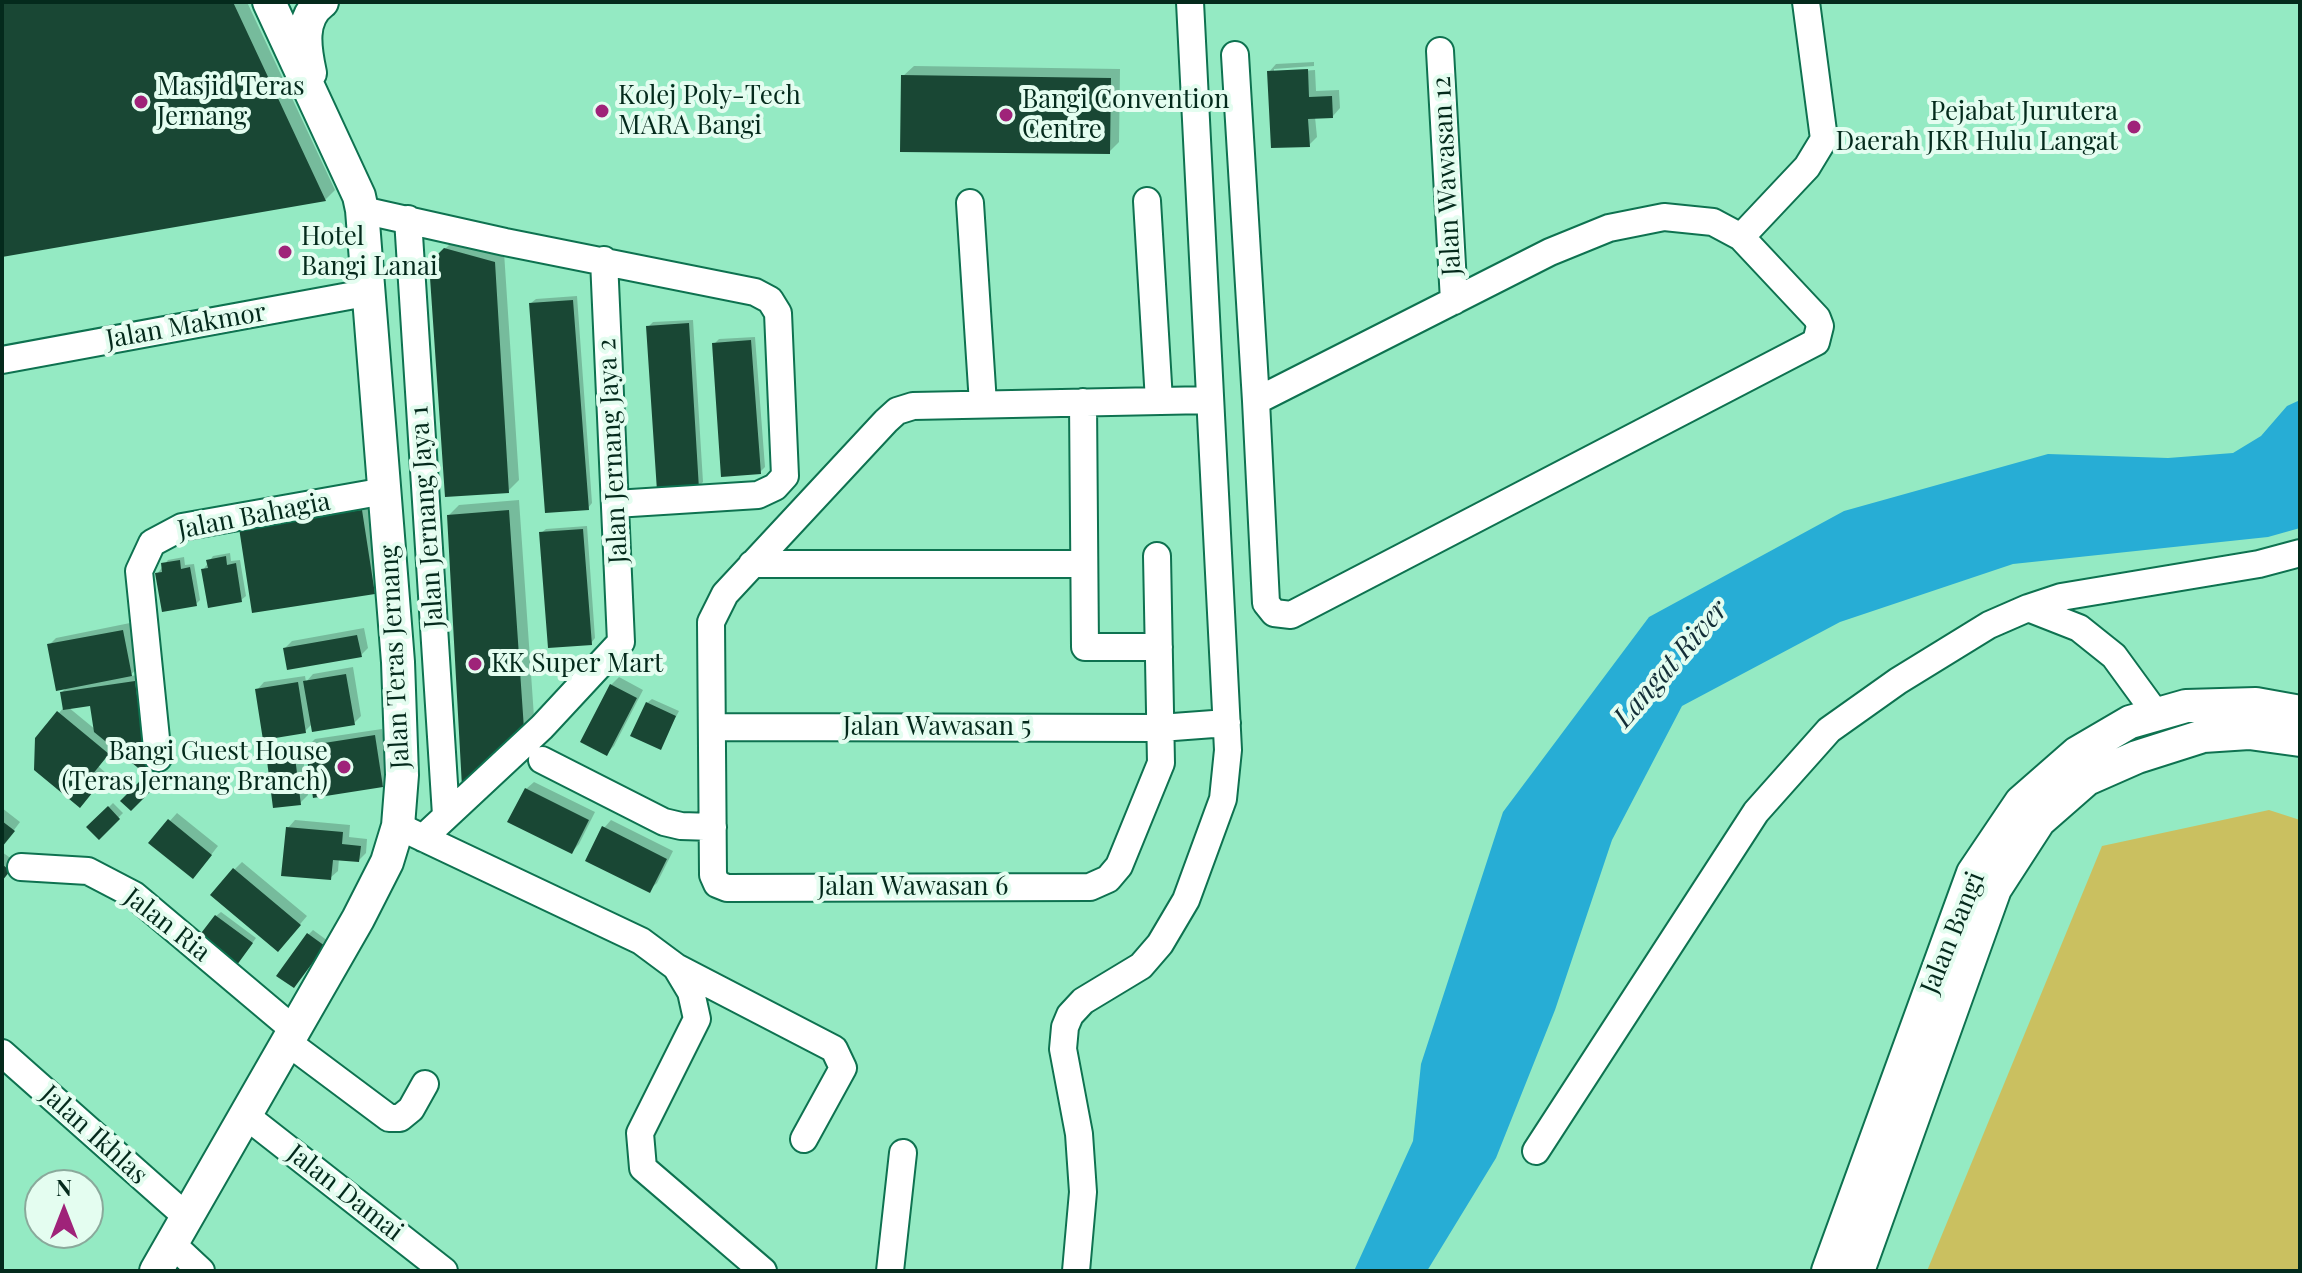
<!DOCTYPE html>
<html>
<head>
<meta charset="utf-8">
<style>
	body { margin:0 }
	#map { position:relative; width:2302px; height:1273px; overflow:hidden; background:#94eac3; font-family:"Playfair Display",serif }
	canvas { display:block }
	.frame { position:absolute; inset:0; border:4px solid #042a1c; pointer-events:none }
	.north { position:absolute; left:24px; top:1169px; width:80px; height:80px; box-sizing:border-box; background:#e4fdf0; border:2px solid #8aa99b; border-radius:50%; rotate:0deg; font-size:22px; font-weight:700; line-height:32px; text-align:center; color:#042a1c }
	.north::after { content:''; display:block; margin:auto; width:28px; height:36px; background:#9f2379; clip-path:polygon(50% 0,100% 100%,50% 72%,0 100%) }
</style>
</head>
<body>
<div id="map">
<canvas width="2302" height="1273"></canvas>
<div class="frame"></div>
<div class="north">N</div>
</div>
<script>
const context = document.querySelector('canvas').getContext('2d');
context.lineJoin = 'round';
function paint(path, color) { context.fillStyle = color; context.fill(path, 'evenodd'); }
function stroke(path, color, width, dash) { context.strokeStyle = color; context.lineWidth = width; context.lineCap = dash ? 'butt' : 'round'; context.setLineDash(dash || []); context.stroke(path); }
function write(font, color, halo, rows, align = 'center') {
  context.font = font + ' "Playfair Display",serif'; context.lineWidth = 8; context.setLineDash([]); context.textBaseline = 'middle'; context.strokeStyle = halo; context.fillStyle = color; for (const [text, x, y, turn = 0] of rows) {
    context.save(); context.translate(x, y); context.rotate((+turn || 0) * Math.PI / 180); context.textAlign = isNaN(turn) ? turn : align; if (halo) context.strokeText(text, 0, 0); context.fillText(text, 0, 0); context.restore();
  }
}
paint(new Path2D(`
	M2269,810L2300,820V1271H1927L2102,846Z`), '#cac060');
paint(new Path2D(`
	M2300,400V528L2268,537L2013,564L1840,622L1682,706L1612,840L1555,1010L1496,1158L1427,1271H1354L1413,1141L1421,1064L1503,812L1649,617L1844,511L2048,454L2168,458L2233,453L2261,436L2287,406Z`), '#27add5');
paint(new Path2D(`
	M2,2H247L335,190L325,200L2,255Z
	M1314,62V66L1274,69V73L1315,70L1316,91L1339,90L1340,108L1333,116L1315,117L1317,137L1309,145L1269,72L1276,64Z
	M914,66L1120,69L1119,142L1109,152L903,76Z
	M456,238L504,252L519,480L508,491L431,263Z
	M577,296L592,503L588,508L531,303L536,299Z
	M693,320L703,482L698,487L648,327L653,322Z
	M755,337L765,467L760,472L714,344L719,339Z
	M519,500L534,717L523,728L449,515L459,505Z
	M372,501L384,582L374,592L251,519Z
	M587,526L595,638L591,643L541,533L546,529Z
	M230,553L231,561L240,560L246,596L241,600L203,570L213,556Z
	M184,557L185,565L194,564L200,600L196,604L157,574L168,560Z
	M130,623L139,667L129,676L142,675L155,767L148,774L114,746L98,766L107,774L87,798L59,713L64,707L62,692L68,686L49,645L56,638ZM92,704L96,730L68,707Z
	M364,628L368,648L361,655L285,648L292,641Z
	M353,667L361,716L354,723L312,724L305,731L257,690L264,682L305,676L306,682L313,674Z
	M619,677L643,690L614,746L607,753L611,685Z
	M652,699L679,711L660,747L647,703Z
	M382,729L390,778L382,785L307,747L315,739Z
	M301,743L308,795L300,803L268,754L275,746Z
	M146,778L154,785L131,808L123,801Z
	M534,782L595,812L579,844L572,852L526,789Z
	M113,803L123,813L99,837L89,827Z
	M2,808L20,822L2,846Z
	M177,813L218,846L200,869L151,842Z
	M295,820L350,825L349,837L367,839L366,853L359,860L339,858L338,871L330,878L288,828Z
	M611,820L673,851L657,883L649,890L604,828Z
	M2,852L16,862L2,880Z
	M242,862L307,916L285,942L234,870Z
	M221,912L256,938L238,962L216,916Z
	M313,930L328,941L298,981L308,935Z`), '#0003');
paint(new Path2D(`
	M2,2H233L326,201L2,257Z
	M1308,69L1309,97L1332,96L1333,118L1308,119L1310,147L1271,148L1267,71Z
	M901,75L1111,78L1110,154L900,152Z
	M444,248L495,262L509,493L445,497L429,263Z
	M573,300L589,510L545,513L529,303Z
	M689,323L699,489L657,491L646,326Z
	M751,340L761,474L721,477L712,343Z
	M362,510L375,594L252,613L239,528Z
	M509,510L524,729L462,787L447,515Z
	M583,529L592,645L548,648L539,532Z
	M226,556L227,565L236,563L242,602L208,608L201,569L208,568L206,560Z
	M180,560L181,569L190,567L197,606L162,612L155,573L162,572L161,563Z
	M123,630L132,676L56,691L47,644Z
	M357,635L362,657L287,670L283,648Z
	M346,674L355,725L312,732L303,681Z
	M135,681L148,776L94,732L90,706L63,710L60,692Z
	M298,682L306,733L263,740L255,689Z
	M610,684L637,698L607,756L580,742Z
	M646,702L676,716L661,750L630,736Z
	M57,711L109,754L92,775L101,782L80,808L34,770L35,738Z
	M375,735L383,787L313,798L305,746Z
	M294,749L301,805L273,808L266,753Z
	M140,781L151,791L131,811L120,801Z
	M525,788L589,820L572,854L507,822Z
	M108,806L120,819L99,840L86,827Z
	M168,819L212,855L193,879L148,843Z
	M2,821L15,831L2,847Z
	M602,826L667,859L650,893L585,861Z
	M286,827L343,832L342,844L361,846L359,862L333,860L331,880L281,876Z
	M2,864L10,871L2,881Z
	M233,868L301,925L278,952L210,895Z
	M215,915L253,943L234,969L195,941Z
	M307,933L325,946L294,988L276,976Z`), '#194734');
const minor = new Path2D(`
	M1440,51L1454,301
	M1235,55L1256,401
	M1147,201L1159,401
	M970,203L983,404
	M362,210L505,242L755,292L770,300L778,313L785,476L775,487L758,495L615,504
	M1664,217L1713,222L1741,237L1817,318L1820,326L1816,342L1291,615L1274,613L1266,603L1256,401L1550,252L1609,228Z
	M408,219L446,815
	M1741,237L1807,167L1824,139L1806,2
	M2,360L371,292
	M1083,402L1085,647H1159
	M1157,556L1161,763L1119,866L1108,879L1090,887L727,888L717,884L713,875L711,622L725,594L886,421L897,411L913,406L1210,400
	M752,564H1084
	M2028,608L2079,628L2114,656L2157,715
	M713,727L1160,728L1227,723
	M158,758L139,571L152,543L182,527L385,491
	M542,760L664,822L681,826L713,827
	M398,826L641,941L676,967L691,992L697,1019L640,1133L643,1168L763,1271
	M423,838L542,727L621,642L604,260
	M21,867L88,871L134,895L293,1029
	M676,967L834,1049L843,1068L804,1139
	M286,1041L389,1118H400L411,1109L425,1084
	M2,1053L187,1217
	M245,1115L444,1271
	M1536,1151L1756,812L1829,730L1898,681L1989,625L2028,608L2061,597L2259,564L2300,553
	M171,1243L201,1271
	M890,1271L903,1153
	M1076,1271L1083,1192L1079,1134L1063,1049L1065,1027L1070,1015L1083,1001L1141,966L1160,944L1186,900L1223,799L1228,750L1190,2`);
const major = new Path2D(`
	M310,73C305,50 299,18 322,2
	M156,1271L358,919L387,862L398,826L402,775L398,662L362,210L359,196L269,2
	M1828,1271L1973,873L2021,802L2077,753L2130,722L2186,706L2256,704L2300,712
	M1858,1271L1995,889L2039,821L2087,779L2137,757L2203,736L2249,733L2300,740`);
stroke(minor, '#0e7250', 30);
stroke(major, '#0e7250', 36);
stroke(minor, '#fff', 26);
stroke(major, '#fff', 32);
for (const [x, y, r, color] of [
	[141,102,8,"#9f2379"],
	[602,111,8,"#9f2379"],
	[1006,115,8,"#9f2379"],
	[2134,127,8,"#9f2379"],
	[285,252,8,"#9f2379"],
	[475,664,8,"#9f2379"],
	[344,767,8,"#9f2379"]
]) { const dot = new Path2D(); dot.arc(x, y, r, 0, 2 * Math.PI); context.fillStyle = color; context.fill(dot); stroke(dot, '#e4fdf0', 3); }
write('26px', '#042a1c', '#e4fdf0', [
	["Masjid Teras",157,87],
	["Jernang",157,117],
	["Kolej Poly-Tech",618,96],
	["MARA Bangi",618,126],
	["Bangi Convention",1022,100],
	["Centre",1022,130],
	["Pejabat Jurutera",2118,112,"right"],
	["Daerah JKR Hulu Langat",2118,142,"right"],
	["Hotel",301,237],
	["Bangi Lanai",301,267],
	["KK Super Mart",491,664],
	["Bangi Guest House",328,752,"right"],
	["(Teras Jernang Branch)",328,782,"right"]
], 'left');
write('26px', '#042a1c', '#e4fdf0', [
	["Jalan Wawasan 12",1447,176,-93],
	["Jalan Makmor",186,326,-10],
	["Jalan Jernang Jaya 2",613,451,-93],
	["Jalan Bahagia",254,516,-11],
	["Jalan Jernang Jaya 1",427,517,-94],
	["Jalan Teras Jernang",395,657,-93],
	["Jalan Wawasan 5",937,727],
	["Jalan Wawasan 6",913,887],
	["Jalan Ria",167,925,38],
	["Jalan Bangi",1953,933,-68],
	["Jalan Ikhlas",94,1135,42],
	["Jalan Damai",345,1193,38]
]);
write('italic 28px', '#132e37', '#e4fdf0', [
	["Langat River",1671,664,-49]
]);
</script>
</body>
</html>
